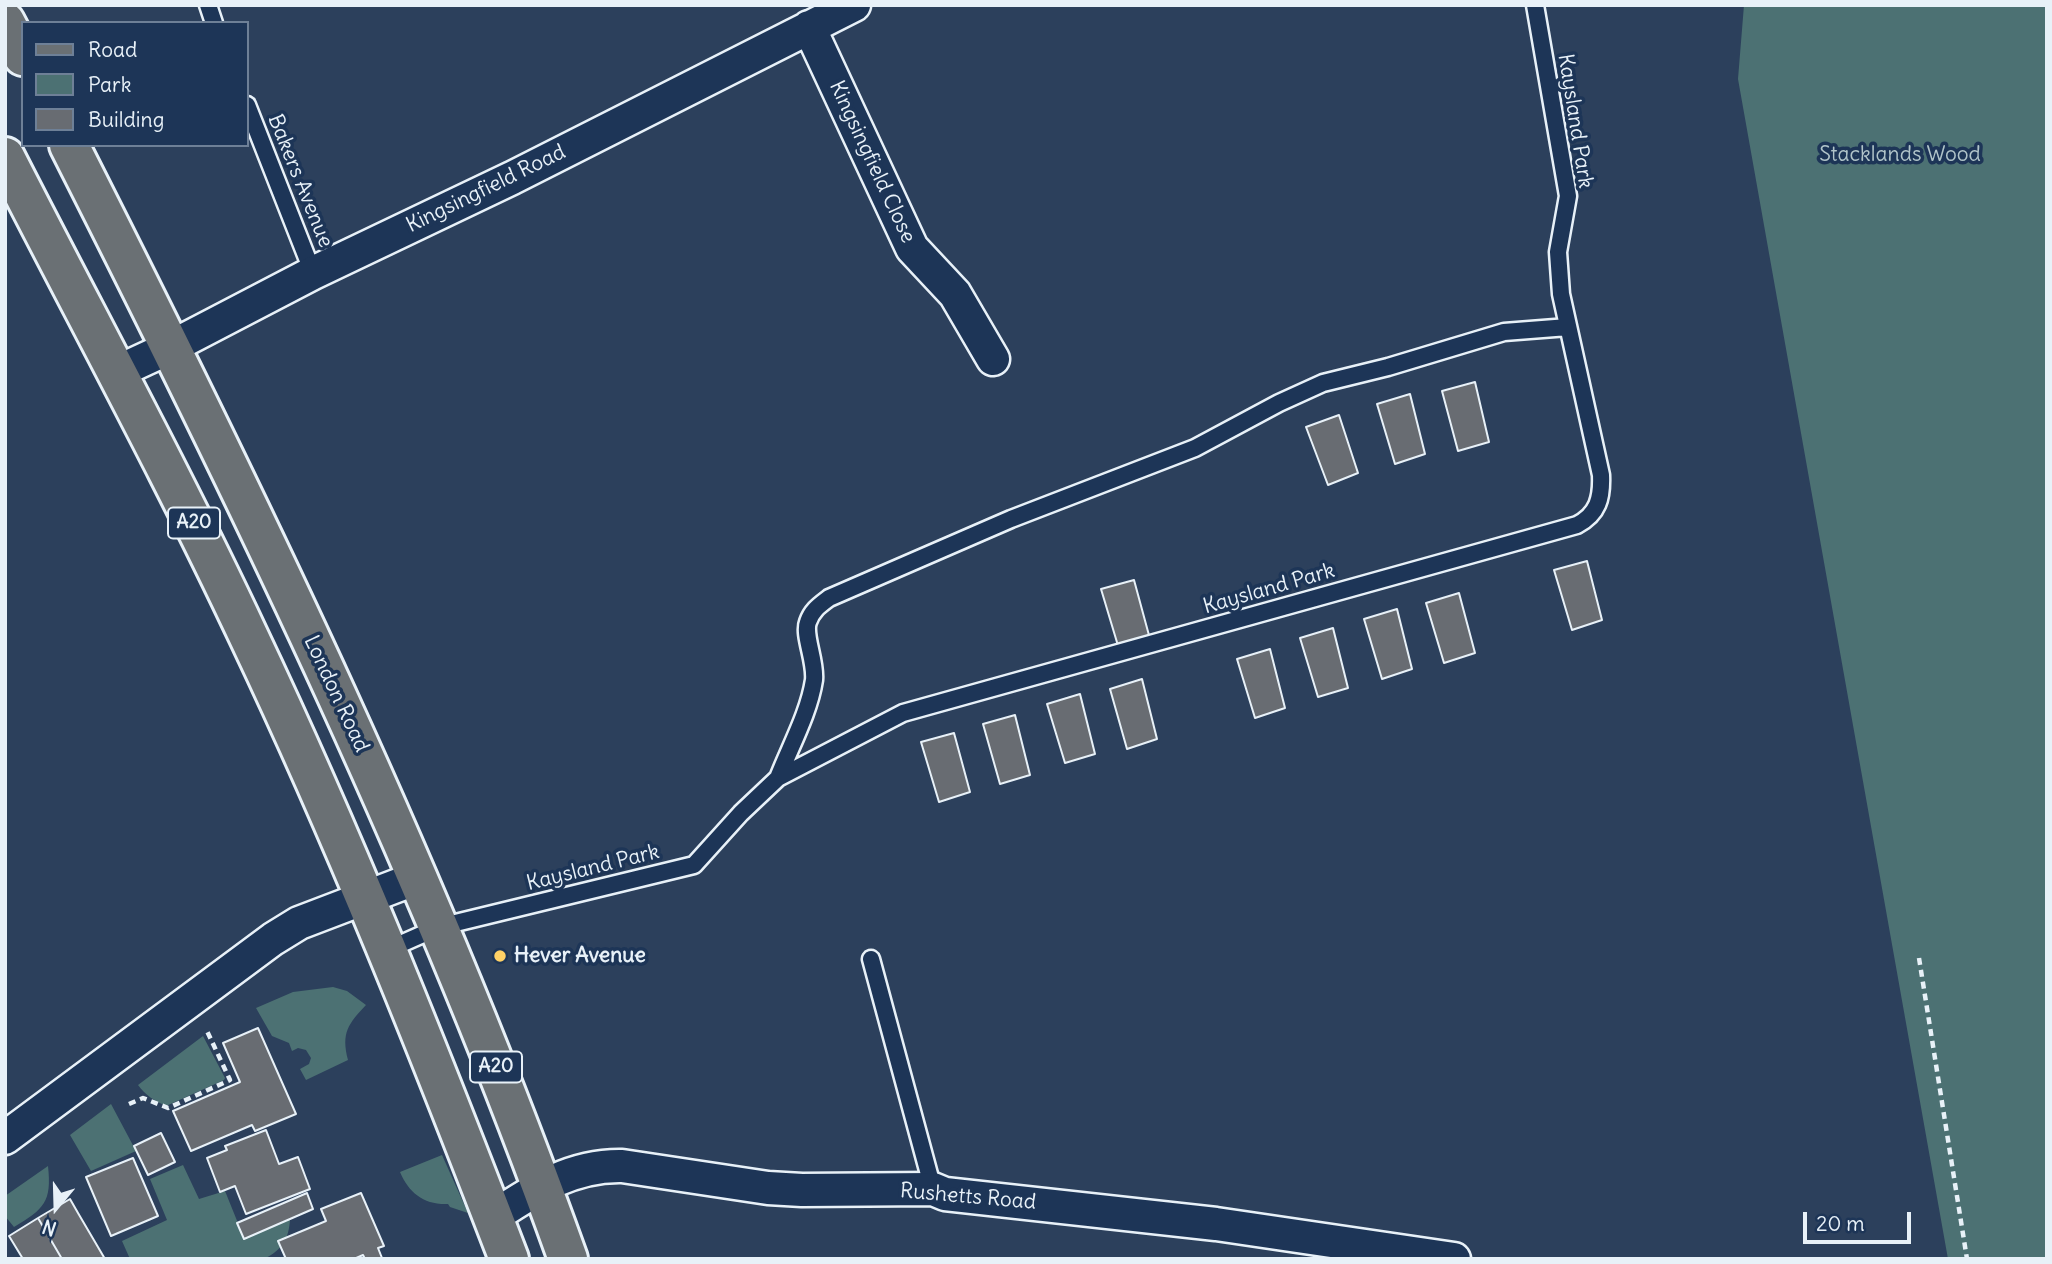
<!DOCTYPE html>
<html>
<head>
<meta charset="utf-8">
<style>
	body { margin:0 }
	#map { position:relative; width:2052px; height:1264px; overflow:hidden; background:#2c405c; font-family:Delius,sans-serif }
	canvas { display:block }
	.frame { position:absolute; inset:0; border:7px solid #e8f1f8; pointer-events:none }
	.legend { position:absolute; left:21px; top:21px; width:228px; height:126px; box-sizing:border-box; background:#1d3557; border:2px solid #6e8097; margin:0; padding:9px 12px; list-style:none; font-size:21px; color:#e8f1f8 }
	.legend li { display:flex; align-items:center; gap:14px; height:35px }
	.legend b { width:35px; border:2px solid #6e8097 }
	.north { position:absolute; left:21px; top:1173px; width:70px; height:70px; -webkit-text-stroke:5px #1d3557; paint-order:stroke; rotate:199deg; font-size:19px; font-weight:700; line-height:28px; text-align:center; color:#e8f1f8 }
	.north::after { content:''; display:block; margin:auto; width:24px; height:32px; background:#e8f1f8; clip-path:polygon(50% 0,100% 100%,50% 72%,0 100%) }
	.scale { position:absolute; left:1803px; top:1212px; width:108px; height:32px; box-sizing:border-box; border:4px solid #e8f1f8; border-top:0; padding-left:9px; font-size:21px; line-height:24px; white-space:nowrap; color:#e8f1f8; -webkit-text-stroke:5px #1d3557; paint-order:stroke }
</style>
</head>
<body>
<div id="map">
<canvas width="2052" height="1264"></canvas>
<div class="frame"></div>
<ul class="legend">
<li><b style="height:9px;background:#6a7074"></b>Road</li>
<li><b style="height:19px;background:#4c7173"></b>Park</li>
<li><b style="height:19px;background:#686c72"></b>Building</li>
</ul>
<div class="north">N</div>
<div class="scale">20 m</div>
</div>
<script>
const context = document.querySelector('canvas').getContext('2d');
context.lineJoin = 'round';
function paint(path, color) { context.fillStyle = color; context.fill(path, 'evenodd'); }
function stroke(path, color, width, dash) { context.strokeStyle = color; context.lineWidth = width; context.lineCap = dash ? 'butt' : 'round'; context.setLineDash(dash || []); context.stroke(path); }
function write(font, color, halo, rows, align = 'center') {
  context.font = font + ' Delius,sans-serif'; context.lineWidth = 7; context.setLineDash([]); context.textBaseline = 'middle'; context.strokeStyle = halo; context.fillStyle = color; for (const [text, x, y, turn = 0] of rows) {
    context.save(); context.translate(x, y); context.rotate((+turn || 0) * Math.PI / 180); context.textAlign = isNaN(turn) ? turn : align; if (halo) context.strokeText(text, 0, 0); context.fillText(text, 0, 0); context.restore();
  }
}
paint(new Path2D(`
	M1744,5H2047V1259H1948L1738,79Z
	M333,987L347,991L366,1005C348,1024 341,1033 348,1060L306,1080L300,1069L309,1064L311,1058L306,1050L298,1048L292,1051L289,1043L272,1036L256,1008L293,992Z
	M203,1036L225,1078L224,1080L166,1106C155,1101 145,1095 138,1085Z
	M111,1104L136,1151L91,1171L70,1135Z
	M442,1155L468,1213L450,1207L448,1204C424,1205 409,1193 400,1172Z
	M183,1165L199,1199L225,1191L244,1238L290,1219C289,1239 282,1250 264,1259H130L122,1241L167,1220L150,1179Z
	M48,1166C52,1202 44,1209 14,1227L5,1216V1196Z`), '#4c7173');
const building = new Path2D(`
	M1475,382L1489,442L1458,451L1442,391Z
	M1410,394L1425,454L1395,464L1377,404Z
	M1339,415L1358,473L1328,485L1306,427Z
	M1587,561L1602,620L1572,630L1554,570Z
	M1134,580L1150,639L1119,649L1101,589Z
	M1459,593L1475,653L1444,663L1426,603Z
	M1397,609L1412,669L1382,679L1364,619Z
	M1333,628L1348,688L1318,697L1300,638Z
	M1270,649L1285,708L1255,718L1237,659Z
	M1142,679L1157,739L1127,749L1110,689Z
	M1080,694L1095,754L1065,763L1047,704Z
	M1015,715L1030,775L1000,784L983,724Z
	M954,733L970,792L939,802L921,742Z
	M258,1028L296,1114L255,1131L252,1125L191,1151L173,1111L240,1082L223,1043Z
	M266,1130L279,1164L298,1157L310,1189L246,1214L235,1186L220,1192L207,1158L227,1150L225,1146Z
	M161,1133L175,1162L148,1175L134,1146Z
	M133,1158L158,1216L111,1236L86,1177Z
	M307,1193L313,1209L244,1239L237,1223Z
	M361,1193L384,1246L378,1248L382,1258L365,1259L363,1255L354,1259H286L278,1241L326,1221L321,1209Z
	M70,1199L78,1213L105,1259H62L38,1218Z
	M38,1218L62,1259H23L9,1236Z`);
paint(building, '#686c72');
stroke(building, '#e8f1f8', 2);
const lane = new Path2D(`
	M208,5L214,23
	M247,105L313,273
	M778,778C790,747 809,713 814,680C816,661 803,635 808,622C812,610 820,605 829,598L1011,519L1195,448L1279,403L1323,383L1388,367L1504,332L1568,327
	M387,950L439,927L694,865L741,813L778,778L903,713L1577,525C1598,514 1602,498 1601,475L1561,294L1558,252L1568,196L1535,5
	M871,959L933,1189`);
const street = new Path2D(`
	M809,27L912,248L955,294L993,359
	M117,372L171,347L313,273L512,178L854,5
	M5,1138L273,939L299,923L417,878
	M493,1217C534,1190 571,1165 622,1166L768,1188L802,1190L933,1189L945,1194L1216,1224L1454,1259`);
const primary = new Path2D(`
	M5,22L23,56
	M69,145C253,508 431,875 568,1259
	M5,157C86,316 172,473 248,635C345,839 428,1048 509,1259`);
stroke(lane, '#e8f1f8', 21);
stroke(street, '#e8f1f8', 37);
stroke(primary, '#e8f1f8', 44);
stroke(new Path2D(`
	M1919,958L1967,1259
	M129,1104L143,1098L168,1108L230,1080L207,1031`), '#e8f1f8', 4.5, [7, 5]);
stroke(lane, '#1d3557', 16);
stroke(street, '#1d3557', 32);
stroke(primary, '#6a7074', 38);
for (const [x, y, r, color] of [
	[500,956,7,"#ffd166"]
]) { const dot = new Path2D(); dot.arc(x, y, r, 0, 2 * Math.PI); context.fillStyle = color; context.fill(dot); stroke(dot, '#1d3557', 2.5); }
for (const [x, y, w] of [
	[194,523,52],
	[496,1067,52]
]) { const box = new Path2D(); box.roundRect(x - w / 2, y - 15.5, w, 31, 5); context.fillStyle = '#1d3557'; context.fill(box); stroke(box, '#e8f1f8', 2); }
write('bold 19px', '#e8f1f8', null, [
	["A20",194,523],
	["A20",496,1067]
]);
write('21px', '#e8f1f8', '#1d3557', [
	["Kaysland Park",1575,121,81],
	["Kingsingfield Close",872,162,65],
	["Bakers Avenue",300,181,68],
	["Kingsingfield Road",486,189,-26],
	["Kaysland Park",1269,589,-16],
	["London Road",336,694,65],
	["Kaysland Park",593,868,-14],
	["Rushetts Road",968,1197,5]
]);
write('21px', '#b1c4c9', '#1d3557', [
	["Stacklands Wood",1900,155]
]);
write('bold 21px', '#e8f1f8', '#1d3557', [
	["Hever Avenue",514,956]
], 'left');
</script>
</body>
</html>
